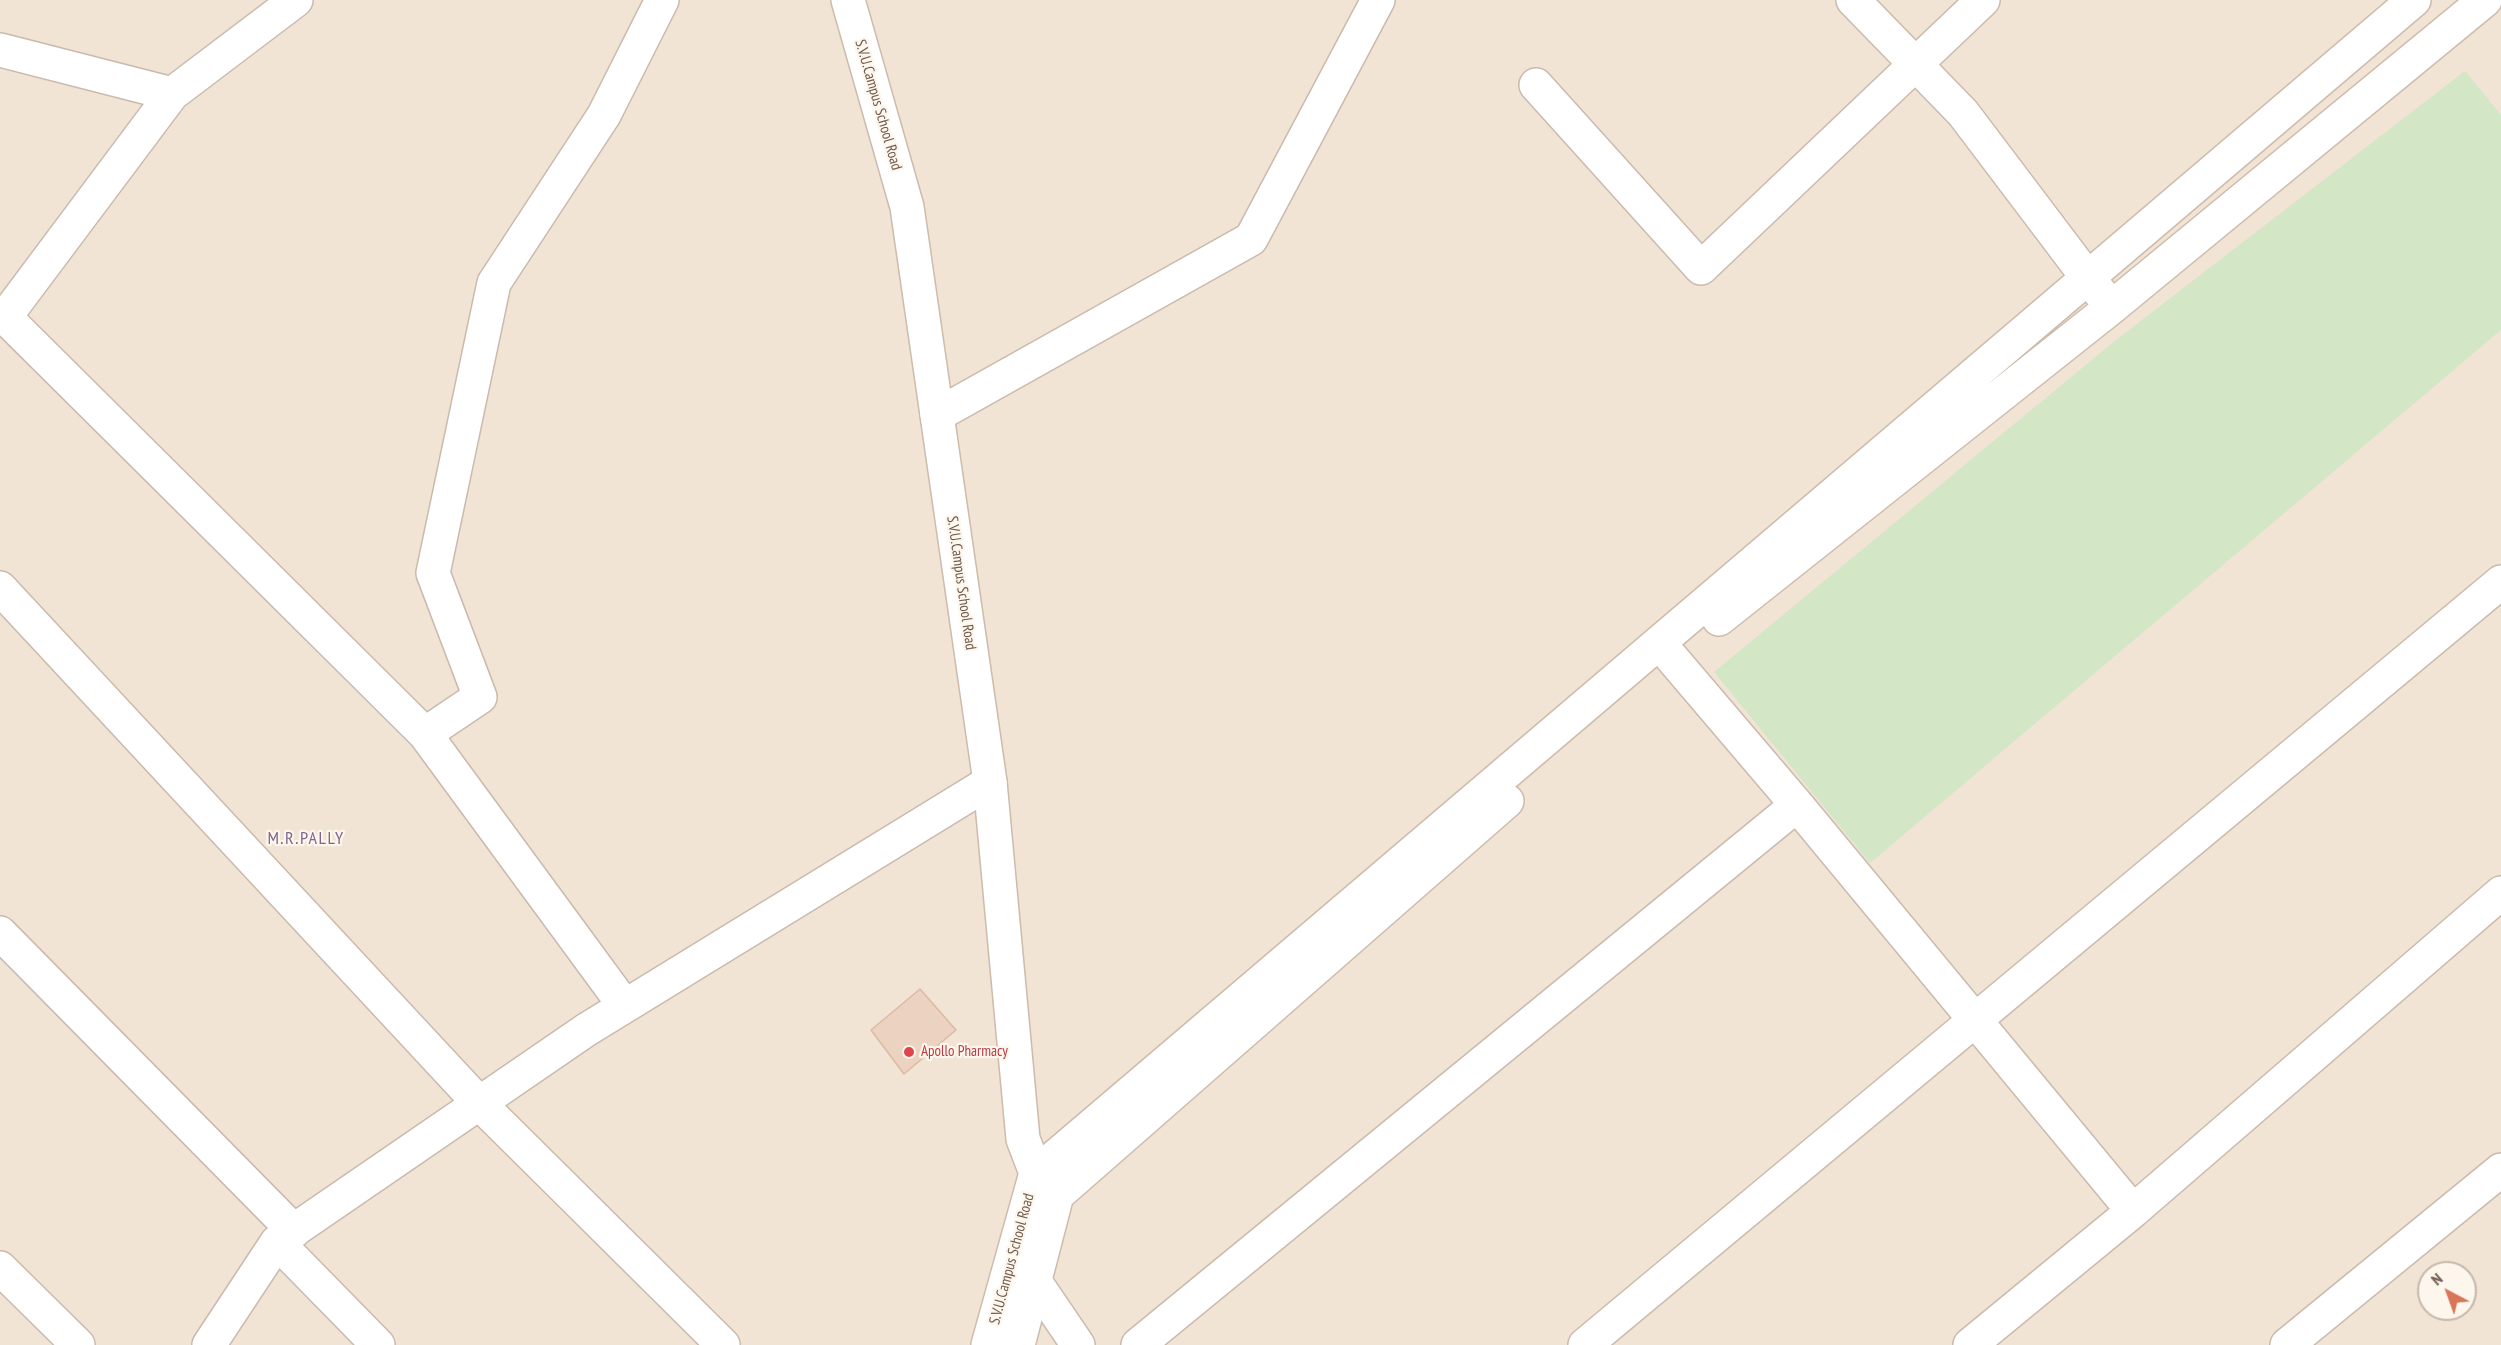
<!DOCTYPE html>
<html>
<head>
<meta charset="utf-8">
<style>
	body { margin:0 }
	#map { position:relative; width:2501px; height:1345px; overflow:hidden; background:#faf2e6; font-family:"PT Sans Narrow",sans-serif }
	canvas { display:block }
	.north { position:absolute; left:2417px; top:1261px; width:60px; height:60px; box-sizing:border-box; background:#fdf6ec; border:2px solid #c5b8ad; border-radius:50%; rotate:319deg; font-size:16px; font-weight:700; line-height:24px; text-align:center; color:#705a4e }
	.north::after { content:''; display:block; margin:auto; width:21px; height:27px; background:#d77658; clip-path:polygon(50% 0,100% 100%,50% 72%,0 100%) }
</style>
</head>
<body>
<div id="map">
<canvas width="2501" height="1345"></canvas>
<div class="north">N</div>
</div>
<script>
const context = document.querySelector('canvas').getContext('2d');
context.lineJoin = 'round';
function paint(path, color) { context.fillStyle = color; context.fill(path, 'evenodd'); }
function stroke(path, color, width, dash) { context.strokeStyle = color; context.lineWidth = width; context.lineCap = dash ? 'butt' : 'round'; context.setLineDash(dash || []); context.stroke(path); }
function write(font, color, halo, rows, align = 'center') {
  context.font = font + ' "PT Sans Narrow",sans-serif'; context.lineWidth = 4.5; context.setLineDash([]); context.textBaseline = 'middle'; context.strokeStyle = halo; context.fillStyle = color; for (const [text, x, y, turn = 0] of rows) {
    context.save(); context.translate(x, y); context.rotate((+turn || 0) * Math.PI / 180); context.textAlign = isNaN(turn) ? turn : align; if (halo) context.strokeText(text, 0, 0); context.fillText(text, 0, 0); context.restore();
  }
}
paint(new Path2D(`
	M0,0H2501V1345H0ZM2429,1273H2465V1309H2429Z`), '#f1e4d5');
paint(new Path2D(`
	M2465,71L2501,115V330L1870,863L1714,672L2116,340Z`), '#d3e6c6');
const building = new Path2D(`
	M920,989L956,1030L904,1074L871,1030Z`);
paint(building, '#ecd2c1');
stroke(building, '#ddbaa3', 1.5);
const street = new Path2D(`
	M1853,0L1963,113L2087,277L2112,307
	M0,50L172,94L296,0
	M1536,85L1701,268L1983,0
	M172,94L5,317L425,734L624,1005
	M937,415L1251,239L1378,0
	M0,588L479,1103L723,1345
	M1671,657L1797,805L2133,1211
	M425,734L480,697L433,573L494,283L604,115L662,0
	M0,933L294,1231
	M277,1242L378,1345
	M1021,1261L1078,1345
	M0,1268L78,1345
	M209,1345L277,1242L586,1030L990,782
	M1138,1345L1797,805
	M1585,1345L2501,582
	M1970,1345L2133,1211L2501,893
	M2287,1345L2501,1170`);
const secondary = new Path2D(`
	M848,0L907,207L990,782L1023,1139L1036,1173L1050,1187
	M1719,619L2112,307L2485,0
	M1057,1195L1507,801
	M988,1345L1036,1173L2414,0
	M1018,1345L1057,1195`);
stroke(street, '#cabaad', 36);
stroke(secondary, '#cdbbac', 36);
stroke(street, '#fff', 33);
stroke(secondary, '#fff', 33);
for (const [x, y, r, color] of [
	[909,1052,6,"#e0444e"]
]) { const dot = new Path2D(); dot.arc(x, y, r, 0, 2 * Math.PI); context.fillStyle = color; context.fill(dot); stroke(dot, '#fdf6ec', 2); }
write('15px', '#705a4e', '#fdf6ec', [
	["S.V.U.Campus School Road",878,105,74],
	["S.V.U.Campus School Road",961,583,82],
	["S.V.U.Campus School Road",1012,1259,-75]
]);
write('15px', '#be3a42', '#fdf6ec', [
	["Apollo Pharmacy",921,1052]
], 'left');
context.letterSpacing = '1.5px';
write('18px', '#80668c', '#fdf6ec', [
	["M.R.PALLY",306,839]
]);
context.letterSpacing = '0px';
</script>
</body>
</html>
